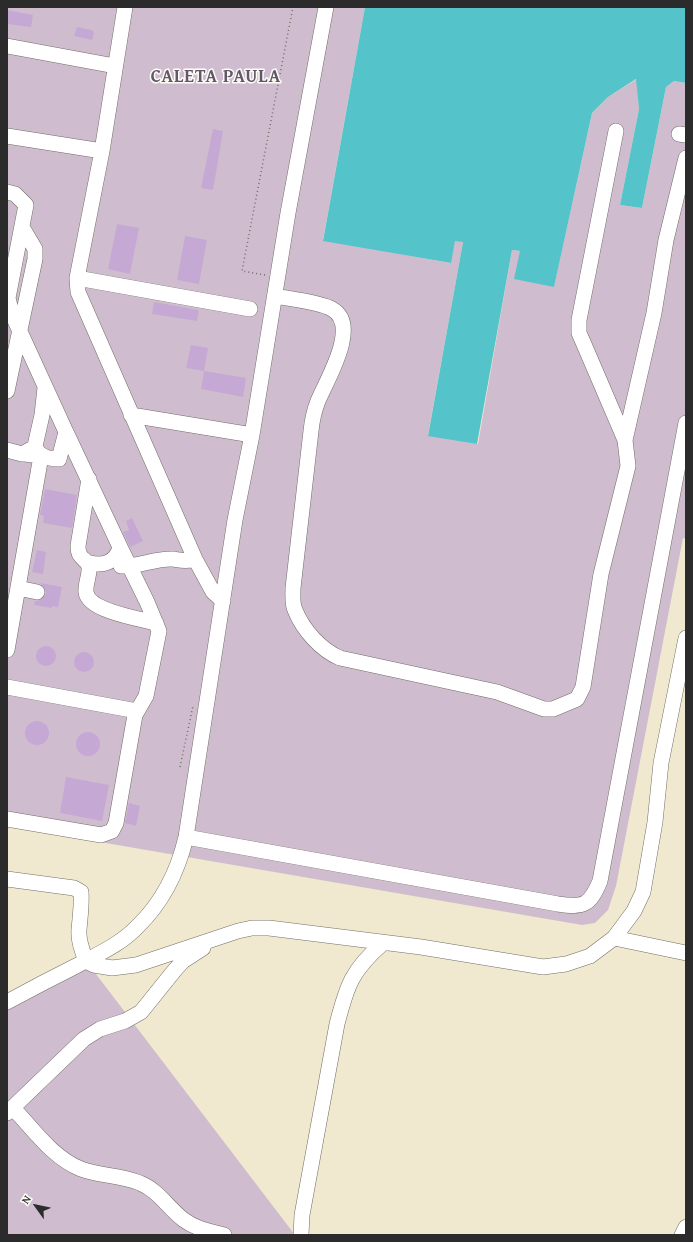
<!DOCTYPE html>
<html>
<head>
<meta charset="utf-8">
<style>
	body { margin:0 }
	#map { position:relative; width:693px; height:1242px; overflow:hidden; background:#f0e9cf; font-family:"Gentium Book Plus",serif }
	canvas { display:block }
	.frame { position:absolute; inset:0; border:8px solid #2b2b2b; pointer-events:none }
	.north { position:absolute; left:16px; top:1186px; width:40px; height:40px; -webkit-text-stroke:3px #fdfcf7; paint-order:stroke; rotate:303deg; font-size:11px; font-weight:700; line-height:16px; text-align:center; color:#2b2b2b }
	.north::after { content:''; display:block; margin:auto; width:14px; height:18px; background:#2b2b2b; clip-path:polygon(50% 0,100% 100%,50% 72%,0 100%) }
</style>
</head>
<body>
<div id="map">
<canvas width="693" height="1242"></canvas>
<div class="frame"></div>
<div class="north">N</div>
</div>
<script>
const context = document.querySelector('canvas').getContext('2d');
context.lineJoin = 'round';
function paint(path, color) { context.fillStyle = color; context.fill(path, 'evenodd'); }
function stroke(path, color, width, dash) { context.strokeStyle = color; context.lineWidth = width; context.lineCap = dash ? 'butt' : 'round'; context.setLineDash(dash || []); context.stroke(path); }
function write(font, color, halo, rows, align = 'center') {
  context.font = font + ' "Gentium Book Plus",serif'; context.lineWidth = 3; context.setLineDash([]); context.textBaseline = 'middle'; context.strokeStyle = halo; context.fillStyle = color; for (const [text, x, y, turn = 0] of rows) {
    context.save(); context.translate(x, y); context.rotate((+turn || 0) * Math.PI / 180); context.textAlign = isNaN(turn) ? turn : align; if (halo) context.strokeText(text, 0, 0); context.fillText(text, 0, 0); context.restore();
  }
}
paint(new Path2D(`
	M7,7H365L323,240L450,263L455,240L463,242L428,435L478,444L512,250L520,251L554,286L592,113L608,97L637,79L639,109L620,205L642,208L666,87L674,81L686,83V539L683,538L616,886L608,910L595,923L582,925L7,826Z
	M86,961L295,1235H7V1002Z`), '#cfbdcf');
paint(new Path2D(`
	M365,7H686V83L674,81L666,87L642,208L620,205L639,109L636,79L608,97L592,113L554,287L514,279L520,251L512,250L477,444L428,436L463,242L455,241L451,263L323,241Z`), '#55c3ca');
paint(new Path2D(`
	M7,10L33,15L31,27L7,24Z
	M77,27L92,30L94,33L92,40L74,36Z
	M213,129L223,131L213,190L201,188Z
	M117,224L139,228L130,274L108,269Z
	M185,236L207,240L199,284L177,280Z
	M154,302L199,310L197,321L152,314Z
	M191,345L208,348L204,371L186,368Z
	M204,371L246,378L243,397L201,389Z
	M45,489L77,495L72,528L43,523L44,516L40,515Z
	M132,518L143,541L130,547L123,532L129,530L126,521Z
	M37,550L46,552L43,574L32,572Z
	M40,583L62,587L58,607L52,606V608L34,605L35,601L40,600L46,594L45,589Z
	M36 656a10 10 0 1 1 20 0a10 10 0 1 1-20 0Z
	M74 662a10 10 0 1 1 20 0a10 10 0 1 1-20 0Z
	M25 733a12 12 0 1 1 24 0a12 12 0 1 1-24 0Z
	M76 744a12 12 0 1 1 24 0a12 12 0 1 1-24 0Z
	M66,777L109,785L102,821L60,813Z
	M129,803L140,806L136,826L125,823Z`), '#c5a9d4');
const minor = new Path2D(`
	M125,7L102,151L77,278L78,292L195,559L213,592L223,601
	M7,46L115,66
	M679,134L686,135
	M7,136L102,151
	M7,192L15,194L26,205L7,303
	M77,278L250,309
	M275,296C290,299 320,302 332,309C361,325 326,381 318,401C314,411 312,421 311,431L293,588C293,595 292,604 295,610C303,630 321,650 340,658L497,692L544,709H553L577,699L583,687L601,574L628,466L625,440L583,342L579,333V320L616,131
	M8,298L12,314L66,432L59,459C49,459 38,457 35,446L42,415L45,388
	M7,391L35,259V249L22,227
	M131,415L252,435
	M66,432L120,547C116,563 102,567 87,562
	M625,440L654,313L666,240L686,158
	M7,450L22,454L33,448
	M89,479L78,546C78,548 78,552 80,555C82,559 88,561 89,567C90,575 85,584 86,592C88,611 140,619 156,623
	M121,566C139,567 155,558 173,559C180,560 187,562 195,559
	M18,588L37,592
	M7,650L41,456L25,454
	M7,687L137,711
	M7,819L101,835L112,831L116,823L135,715L146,696L159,631L147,602L120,547
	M186,837L558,904C584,908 590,905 600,881L686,423
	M7,879L74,888L81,892C82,905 80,917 79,930C78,940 82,950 86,961L94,965L112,968L136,965L238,931L252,928H269L421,947L543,967L566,964L590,956L614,938L634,911L643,892L655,822L661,763L686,638
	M614,938L686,953
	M7,1002C31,989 54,977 78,965C98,954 121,944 137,927C163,902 178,871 186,837L235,520L252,435L288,213L326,7
	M13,1108C33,1129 53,1158 81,1169C99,1176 121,1175 140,1183C158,1190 169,1209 184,1220C196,1229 210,1231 224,1235
	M7,1113L84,1039L100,1029L125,1021L141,1012L174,971L183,961L203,948
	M301,1235L302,1215L337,1024C347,985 352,970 383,943
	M682,1235L686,1227`);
stroke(minor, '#706e64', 16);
stroke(new Path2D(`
	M265,275L242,271L293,7
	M180,767L193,706`), '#706e64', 1.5, [1, 3]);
stroke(minor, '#fff', 15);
context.letterSpacing = '1px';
write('bold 18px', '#615766', '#fdfcf7', [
	["CALETA PAULA",216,77]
]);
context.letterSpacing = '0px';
</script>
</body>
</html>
